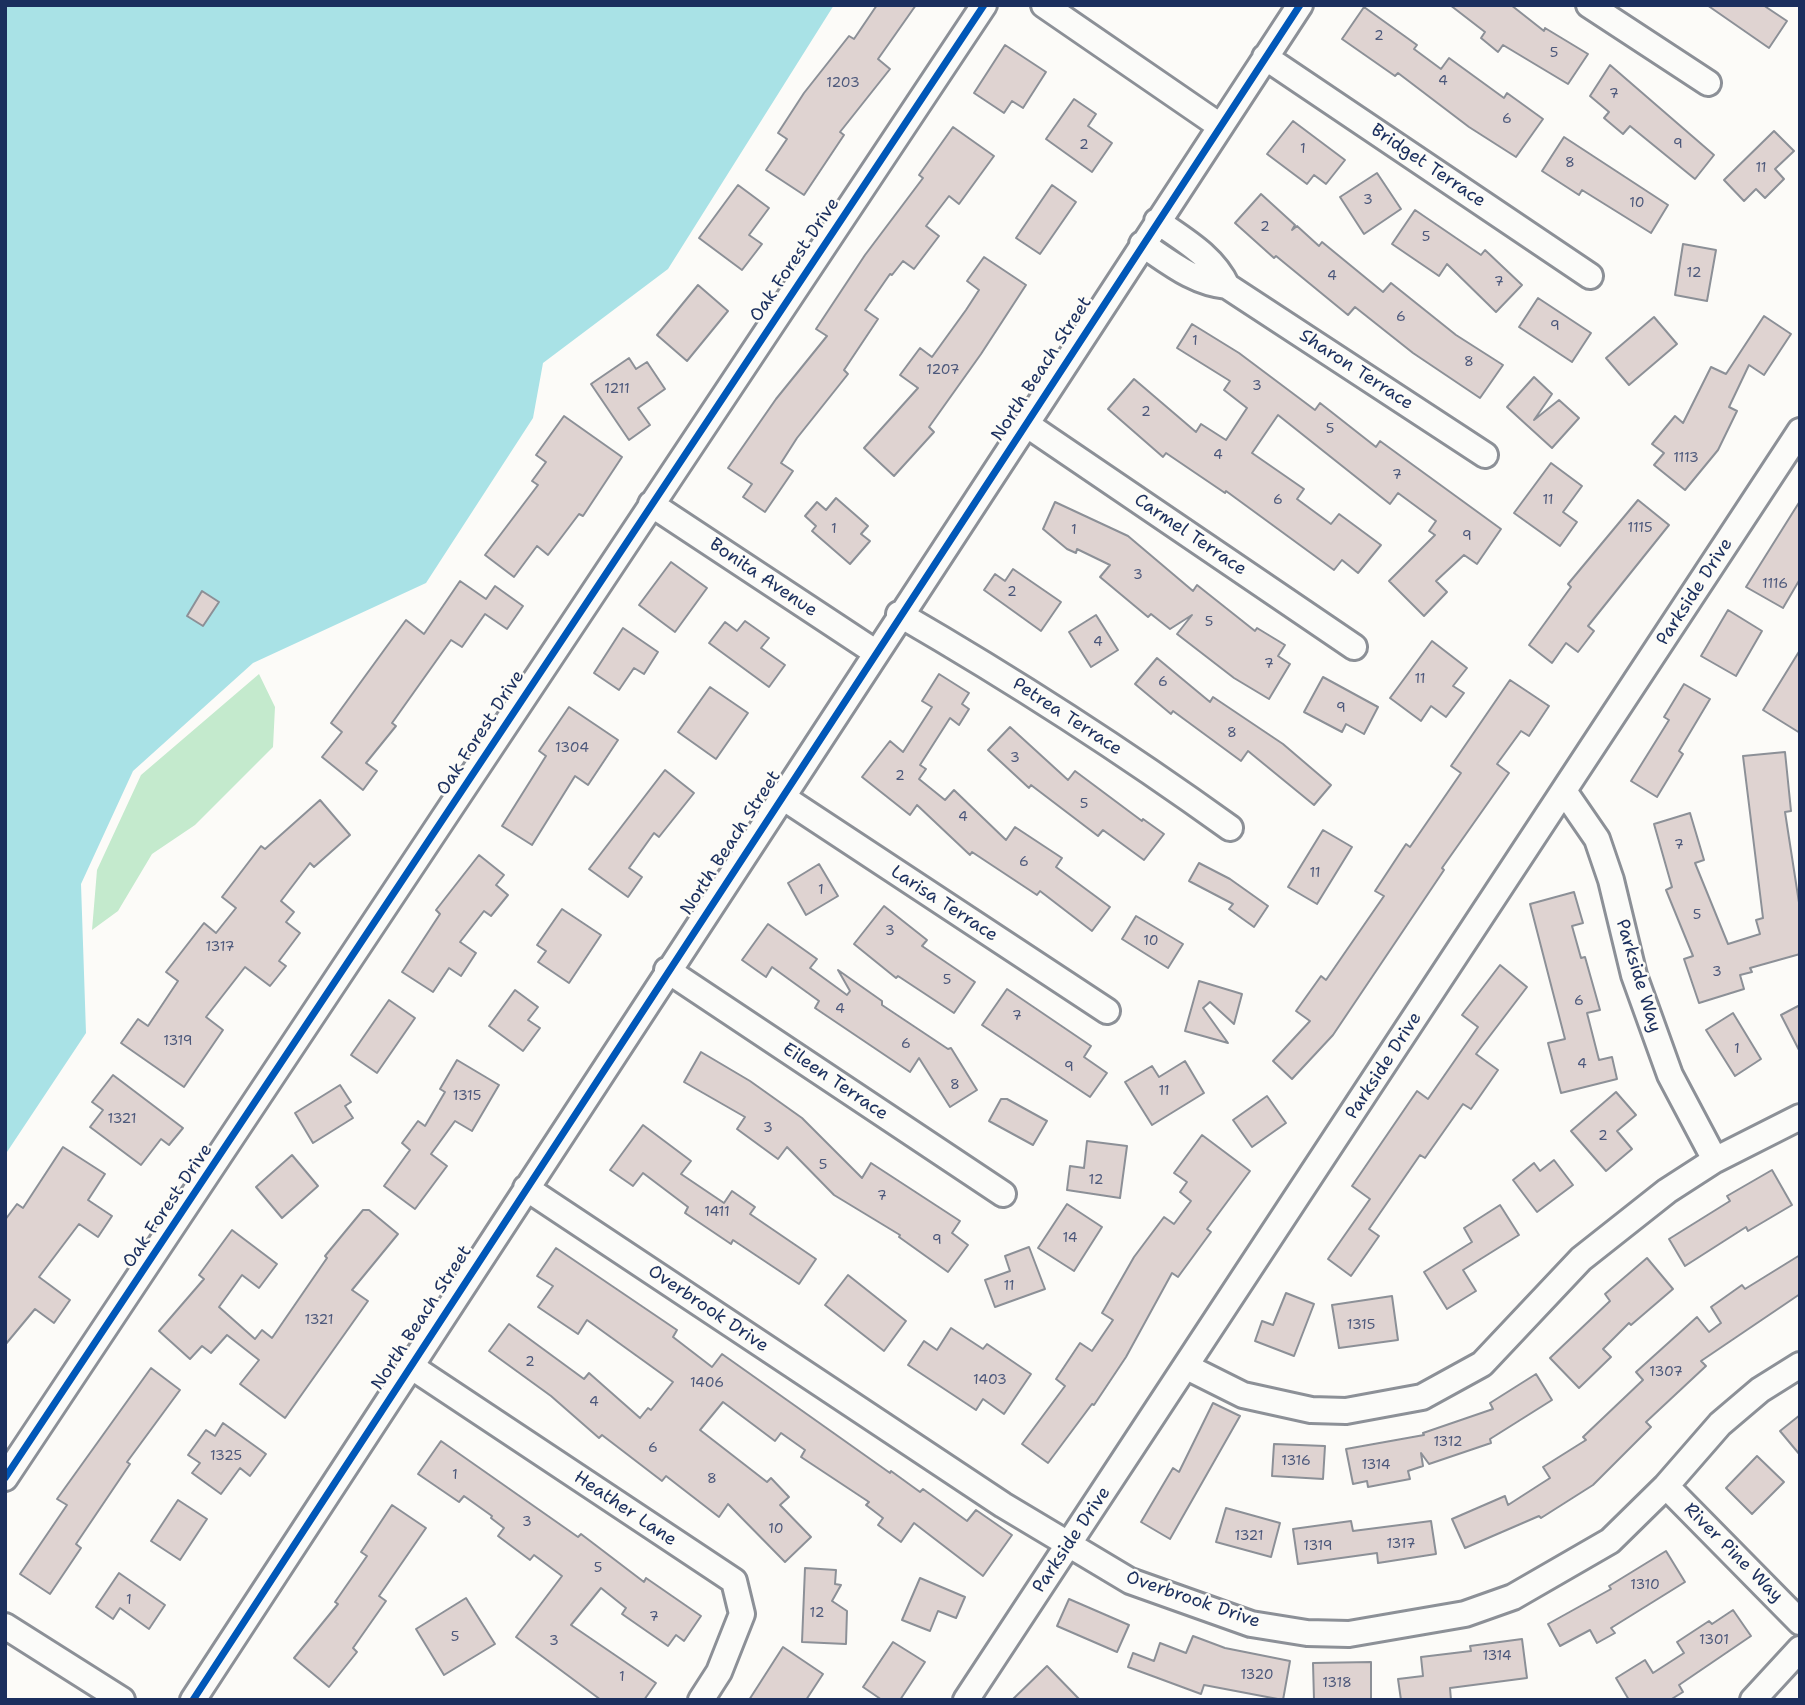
<!DOCTYPE html>
<html>
<head>
<meta charset="utf-8">
<style>
	body { margin:0 }
	#map { position:relative; width:1805px; height:1705px; overflow:hidden; background:#fcfbf8; font-family:"Shantell Sans",sans-serif }
	canvas { display:block }
	.frame { position:absolute; inset:0; border:7px solid #1b2f5e; pointer-events:none }
</style>
</head>
<body>
<div id="map">
<canvas width="1805" height="1705"></canvas>
<div class="frame"></div>
</div>
<script>
const context = document.querySelector('canvas').getContext('2d');
context.lineJoin = 'round';
function paint(path, color) { context.fillStyle = color; context.fill(path, 'evenodd'); }
function stroke(path, color, width, dash) { context.strokeStyle = color; context.lineWidth = width; context.lineCap = dash ? 'butt' : 'round'; context.setLineDash(dash || []); context.stroke(path); }
function write(font, color, halo, rows, align = 'center') {
  context.font = font + ' "Shantell Sans",sans-serif'; context.lineWidth = 5; context.setLineDash([]); context.textBaseline = 'middle'; context.strokeStyle = halo; context.fillStyle = color; for (const [text, x, y, turn = 0] of rows) {
    context.save(); context.translate(x, y); context.rotate((+turn || 0) * Math.PI / 180); context.textAlign = isNaN(turn) ? turn : align; if (halo) context.strokeText(text, 0, 0); context.fillText(text, 0, 0); context.restore();
  }
}
paint(new Path2D(`
	M259,674L275,707L273,747L195,825L152,854L118,911L92,930L97,870L141,775Z`), '#c4eacd');
paint(new Path2D(`
	M5,5H834L668,269L543,363L533,418L426,583L253,663L133,771L81,884L86,1033L5,1155Z`), '#a9e2e6');
const building = new Path2D(`
	M877,5H916L878,59L890,69L840,132L844,135L804,195L766,170L787,139L778,133L804,93L849,36L854,39Z
	M1450,5H1511L1544,31L1545,28L1588,54L1568,84L1503,45L1498,52L1481,38L1485,32Z
	M1707,5H1763L1787,21L1769,48Z
	M1364,7L1417,45L1414,49L1441,69L1449,58L1504,98L1507,93L1543,119L1516,157L1469,127L1398,73L1395,76L1342,39Z
	M1005,45L1046,72L1023,108L1012,101L1004,113L974,93Z
	M1610,65L1714,155L1695,179L1630,126L1623,134L1604,118L1609,112L1590,96Z
	M1074,99L1096,114L1088,126L1112,143L1092,172L1046,139Z
	M1293,121L1345,160L1326,184L1314,175L1307,184L1267,154Z
	M953,127L994,156L959,204L949,196L926,226L939,236L914,269L903,261L892,275L890,274L865,310L878,319L844,370L848,374L797,438L781,463L793,471L765,512L743,497L752,484L728,468L776,399L827,336L816,329L865,255L923,178L919,175Z
	M1774,131L1794,151L1775,169L1784,179L1765,198L1756,189L1744,201L1724,180Z
	M1564,137L1668,205L1651,233L1582,190L1579,195L1542,171Z
	M1377,173L1401,209L1364,234L1340,197Z
	M738,185L769,208L749,235L762,244L742,270L699,238Z
	M1052,185L1076,202L1040,254L1016,238Z
	M1261,194L1295,225L1292,230L1297,226L1319,246L1322,242L1383,292L1391,283L1456,335L1503,365L1480,398L1413,353L1355,307L1348,315L1276,256L1274,258L1235,223Z
	M1415,210L1481,255L1485,250L1522,285L1496,312L1447,264L1439,276L1392,244Z
	M1683,244L1716,250L1707,301L1675,295Z
	M984,257L1026,285L981,354L929,427L934,432L894,476L864,448L918,388L900,375L920,348L932,357L966,310L979,290L967,281Z
	M698,285L728,311L687,361L657,335Z
	M1538,298L1591,333L1572,362L1519,327Z
	M1764,316L1791,334L1764,375L1749,365L1729,407L1737,411L1718,450L1685,490L1654,465L1664,453L1652,444L1675,416L1683,423L1711,367L1726,374Z
	M1654,317L1677,344L1629,385L1606,358Z
	M1192,324L1239,353L1315,410L1320,403L1376,447L1380,441L1501,529L1477,564L1464,555L1436,581L1447,592L1424,616L1389,581L1435,535L1429,531L1436,521L1398,493L1390,504L1278,415L1252,453L1304,489L1297,499L1331,524L1339,514L1381,545L1358,573L1342,560L1334,570L1226,491L1225,493L1166,453L1163,457L1108,409L1134,379L1196,432L1201,424L1226,440L1247,408L1224,390L1230,381L1177,348Z
	M629,358L636,369L647,362L665,389L638,408L650,425L629,440L591,384Z
	M1534,377L1552,394L1534,420L1559,400L1579,418L1552,448L1507,407Z
	M564,416L622,457L583,516L579,514L548,555L537,546L514,577L485,555L538,485L532,481L546,462L536,455Z
	M1551,463L1582,486L1563,512L1577,522L1560,546L1514,513Z
	M836,498L868,526L861,534L870,541L850,564L812,531L816,526L805,516L817,502L826,510Z
	M1638,500L1669,525L1588,626L1594,631L1578,652L1566,643L1552,663L1529,645L1571,587L1568,584Z
	M1800,501V579L1783,608L1746,587Z
	M1055,502L1128,536L1193,591L1197,585L1255,631L1257,628L1285,645L1278,656L1290,664L1269,699L1234,678L1177,634L1192,615L1170,629L1151,614L1148,617L1100,577L1110,565L1077,549L1076,553L1067,549L1043,529Z
	M671,562L707,588L675,632L639,605Z
	M1013,569L1061,602L1041,631L984,590L995,574L1005,581Z
	M460,581L486,599L495,586L523,606L507,629L485,614L462,647L451,640L392,723L396,726L366,763L377,771L363,790L322,757L342,732L331,723L406,620L424,634Z
	M202,591L219,602L203,626L187,616Z
	M1728,610L1762,631L1736,676L1701,656Z
	M1096,615L1118,650L1091,667L1069,632Z
	M745,621L769,638L761,648L785,665L769,687L709,643L725,622L737,631Z
	M623,628L658,652L644,674L634,668L619,690L594,673Z
	M1432,641L1467,668L1453,686L1464,693L1446,717L1431,706L1421,721L1390,698Z
	M1800,650V733L1763,710Z
	M1157,658L1210,702L1213,697L1283,744L1331,785L1314,805L1248,751L1241,761L1173,711L1171,714L1135,684Z
	M939,674L969,693L962,704L969,709L959,725L950,718L920,765L926,769L919,779L945,800L954,790L1006,840L1015,827L1062,858L1056,867L1110,907L1092,931L1040,891L1037,895L972,852L970,855L917,805L910,815L862,777L890,741L903,752L932,707L922,701Z
	M1323,677L1378,707L1364,734L1346,724L1342,732L1304,712Z
	M1510,680L1549,706L1529,736L1521,731L1497,764L1509,773L1442,868L1444,870L1333,1035L1292,1079L1273,1061L1310,1021L1296,1011L1321,976L1326,980L1384,896L1375,891L1406,844L1410,847L1461,773L1451,766Z
	M1684,684L1710,699L1679,751L1683,754L1657,797L1631,781L1669,720L1664,717Z
	M710,687L748,713L716,759L678,732Z
	M569,707L618,740L588,785L575,776L532,845L502,826L546,756L539,751Z
	M1010,727L1068,780L1075,771L1142,821L1143,819L1164,834L1144,860L1103,830L1098,836L1031,785L1029,788L988,750Z
	M1785,752L1791,811L1785,812L1800,909V954L1750,968L1752,972L1740,975L1744,989L1699,1003L1684,959L1693,956L1666,890L1672,887L1654,824L1690,813L1704,860L1695,863L1728,944L1760,934L1756,920L1763,918L1743,756Z
	M665,770L694,793L659,837L654,833L629,868L642,877L628,897L589,869Z
	M320,800L350,835L314,867L310,863L281,901L294,912L286,922L300,933L279,961L286,966L270,986L245,967L206,1017L223,1030L184,1087L121,1043L138,1019L148,1026L178,981L166,972L204,923L216,933L236,908L222,897L261,846L265,849Z
	M1323,830L1352,847L1317,904L1288,887Z
	M479,855L504,875L496,885L508,895L491,916L484,911L460,942L476,953L461,976L449,968L433,992L402,972L440,914L436,910Z
	M1199,863L1230,879L1268,906L1254,927L1229,909L1233,904L1189,881Z
	M819,864L838,896L806,915L788,883Z
	M1574,892L1583,923L1572,926L1581,958L1585,957L1600,1010L1587,1013L1599,1060L1612,1057L1617,1079L1561,1093L1548,1043L1565,1039L1530,904Z
	M884,906L927,940L922,946L975,982L954,1013L898,976L896,978L854,944Z
	M562,909L601,935L569,983L538,962L546,951L537,945Z
	M1136,916L1183,944L1168,968L1122,939Z
	M768,924L817,959L810,968L847,995L850,991L838,970L882,1001V1005L948,1049L951,1048L977,1090L950,1107L919,1058L910,1072L815,1008L819,1001L772,967L766,977L742,960Z
	M1500,965L1527,987L1476,1054L1498,1070L1471,1109L1463,1104L1425,1158L1420,1155L1369,1229L1379,1236L1351,1276L1328,1259L1370,1199L1352,1186L1417,1091L1428,1099L1478,1027L1462,1015Z
	M1199,981L1242,994L1234,1024L1210,1002L1203,1008L1228,1043L1185,1031Z
	M1007,989L1091,1046L1084,1057L1107,1073L1090,1097L982,1025Z
	M515,990L538,1007L528,1020L540,1028L523,1051L489,1026Z
	M389,1000L415,1018L377,1073L351,1055Z
	M1800,1005V1052L1781,1015Z
	M1733,1013L1761,1059L1735,1076L1706,1030Z
	M701,1052L750,1081L802,1118L862,1178L871,1163L960,1221L952,1233L968,1245L948,1272L899,1237L900,1235L834,1195L787,1147L778,1159L737,1129L745,1117L684,1082Z
	M457,1060L499,1085L472,1131L455,1121L431,1154L447,1166L415,1209L384,1186L410,1150L402,1143L418,1121L425,1126L445,1092L440,1089Z
	M1185,1061L1204,1093L1152,1125L1125,1082L1152,1066L1159,1077Z
	M113,1075L183,1128L169,1145L161,1139L141,1165L90,1127L103,1110L92,1102Z
	M340,1085L351,1102L345,1106L353,1118L313,1143L295,1113Z
	M1616,1092L1636,1115L1617,1131L1632,1149L1606,1171L1571,1131Z
	M1267,1096L1286,1123L1252,1147L1233,1120Z
	M1001,1099H1007L1047,1121L1033,1145L989,1121Z
	M643,1125L691,1161L681,1174L724,1203L732,1191L755,1207L750,1214L816,1259L799,1284L733,1240L731,1244L685,1213L688,1207L643,1173L633,1186L610,1170Z
	M1202,1135L1250,1171L1207,1229L1211,1232L1178,1277L1172,1273L1126,1357L1094,1405L1092,1404L1048,1463L1022,1444L1065,1386L1056,1379L1080,1343L1092,1351L1113,1320L1102,1313L1134,1257L1164,1217L1174,1224L1191,1201L1180,1192L1187,1182L1174,1173Z
	M1087,1141L1127,1146L1120,1198L1067,1190L1070,1166L1084,1168Z
	M63,1147L105,1174L88,1200L112,1216L98,1237L79,1224L39,1277L70,1300L54,1323L35,1309L5,1345V1220L17,1204L23,1208Z
	M292,1155L318,1186L282,1218L256,1187Z
	M1554,1160L1573,1185L1537,1212L1513,1180L1534,1163L1540,1171Z
	M1772,1170L1792,1205L1748,1231L1746,1227L1685,1266L1669,1239L1730,1201L1727,1196Z
	M1067,1204L1102,1227L1074,1271L1038,1248Z
	M1500,1205L1519,1235L1463,1270L1476,1291L1447,1309L1424,1272L1472,1242L1464,1228Z
	M363,1210H369L398,1234L352,1290L368,1301L285,1418L240,1384L259,1360L227,1335L211,1353L202,1346L190,1359L159,1331L204,1279L199,1275L232,1230L277,1264L259,1288L242,1275L219,1307L255,1339L262,1330L272,1338L327,1258L325,1256Z
	M1029,1247L1045,1289L995,1307L985,1280L1010,1271L1005,1256Z
	M556,1248L677,1330L673,1337L712,1367L722,1354L890,1473L891,1471L920,1492L923,1489L967,1521L976,1510L1012,1535L983,1576L914,1523L901,1542L878,1525L883,1518L866,1505L869,1502L801,1457L805,1450L781,1433L775,1441L723,1402L700,1430L767,1482L771,1478L789,1497L780,1505L811,1537L785,1562L728,1504L719,1517L666,1476L662,1481L602,1435L599,1438L551,1396L489,1351L509,1324L584,1379L589,1373L640,1418L648,1408L651,1410L673,1382L587,1320L578,1334L538,1307L553,1286L537,1276Z
	M1800,1255V1294L1701,1361L1706,1366L1646,1422L1651,1427L1593,1485L1541,1518L1539,1516L1465,1548L1452,1519L1505,1496L1508,1505L1550,1478L1543,1467L1586,1440L1583,1437L1643,1380L1636,1372L1697,1317L1709,1332L1721,1323L1711,1307L1742,1285L1745,1289Z
	M1647,1258L1673,1289L1631,1325L1629,1323L1603,1349L1611,1357L1579,1388L1550,1358L1610,1301L1605,1294Z
	M848,1275L906,1321L884,1351L825,1305Z
	M1286,1293L1314,1304L1294,1356L1255,1341L1262,1321L1273,1325Z
	M1392,1296L1398,1340L1339,1348L1332,1305Z
	M951,1328L983,1349L987,1344L1031,1374L1004,1414L983,1399L976,1410L908,1365L924,1341L937,1350Z
	M151,1368L180,1390L127,1462L130,1464L76,1544L81,1548L50,1594L20,1574L67,1505L57,1499Z
	M1536,1374L1552,1400L1490,1439L1491,1443L1429,1464L1421,1453L1423,1466L1408,1471L1410,1479L1368,1487L1367,1481L1353,1484L1346,1449L1424,1435L1423,1433L1493,1409L1490,1403Z
	M1213,1403L1240,1416L1170,1539L1141,1522L1173,1468L1179,1472Z
	M1800,1415V1455L1780,1431Z
	M223,1423L266,1454L250,1476L240,1468L221,1494L192,1473L200,1463L188,1455L206,1430L215,1436Z
	M441,1441L578,1537L581,1534L644,1582L646,1578L701,1616L684,1641L676,1635L668,1646L622,1614L626,1608L601,1588L571,1625L656,1683L644,1700H601L516,1637L562,1576L534,1555L530,1560L498,1536L504,1528L491,1518L492,1516L464,1496L459,1502L418,1474Z
	M1274,1444L1325,1446L1323,1479L1272,1476Z
	M1757,1456L1784,1482L1752,1514L1726,1488Z
	M178,1500L207,1519L180,1560L151,1541Z
	M392,1505L426,1528L379,1596L386,1601L353,1648L357,1652L329,1687L294,1658L338,1604L335,1602L367,1556L361,1552Z
	M1226,1508L1280,1523L1271,1557L1216,1542Z
	M1351,1521L1353,1531L1431,1521L1436,1554L1378,1563L1377,1553L1298,1564L1293,1529Z
	M1666,1551L1685,1582L1611,1628L1615,1633L1597,1643L1590,1630L1560,1646L1548,1624L1611,1589L1609,1586Z
	M805,1568L836,1570L835,1584L841,1585L832,1601L847,1611L846,1644L802,1642Z
	M119,1573L165,1605L149,1629L120,1608L113,1619L96,1607Z
	M920,1578L965,1597L956,1618L938,1611L930,1631L902,1620Z
	M466,1598L495,1644L444,1675L416,1629Z
	M1069,1599L1129,1625L1117,1652L1057,1626Z
	M1733,1610L1751,1636L1679,1685L1683,1692L1670,1700H1629L1616,1678L1645,1660L1653,1673L1684,1653L1677,1642L1709,1621L1712,1624Z
	M1193,1636L1225,1648L1290,1661L1283,1700L1204,1685L1201,1694L1128,1667L1133,1653L1154,1661L1160,1643L1186,1653Z
	M1522,1639L1527,1678L1450,1688L1451,1700H1401L1398,1679L1423,1676L1421,1657L1471,1651L1470,1646Z
	M893,1642L925,1662L900,1700H882L863,1687Z
	M783,1647L823,1674L806,1700H749Z
	M1371,1662V1700H1314L1313,1663Z
	M1047,1666L1080,1700H1012Z`);
paint(building, '#dfd3d1');
stroke(building, '#8c9097', 2);
const minor = new Path2D(`
	M1044,5L1220,126
	M1589,5L1708,83
	M1265,57L1590,276
	M1142,244C1169,262 1194,283 1227,286C1213,256 1184,240 1157,221
	M1227,286L1485,455
	M1026,424L1354,647
	M651,504L875,652
	M899,614C1013,680 1123,751 1230,828
	M1564,791L1597,839L1611,880L1634,975L1670,1075L1715,1160
	M781,796L1107,1011
	M667,970L1003,1194
	M526,1188L1003,1505L1130,1581L1251,1624L1307,1633L1349,1634L1465,1614L1513,1597L1610,1541L1666,1486L1720,1424L1760,1390L1800,1365
	M409,1365L734,1581L742,1614L719,1672L701,1700
	M1187,1367L1243,1395L1311,1410L1346,1411L1422,1397L1482,1364L1581,1259L1667,1191L1715,1160L1800,1117
	M5,1478L984,5
	M1666,1486L1800,1622
	M5,1626L122,1700
	M193,1700L1300,5
	M966,1700L1800,431
	M1753,1700L1800,1649`);
stroke(minor, '#8c9097', 30);
stroke(minor, '#fbfbf9', 24);
stroke(new Path2D(`
	M5,1478L984,5
	M193,1700L1300,5`), '#0057b8', 7);
write('14px', '#4c587b', null, [
	["2",1379,36],
	["5",1554,53],
	["4",1443,81],
	["1203",843,83],
	["7",1614,94],
	["6",1507,119],
	["9",1678,144],
	["2",1084,145],
	["1",1303,149],
	["8",1570,163],
	["11",1761,168],
	["3",1368,200],
	["10",1637,203],
	["2",1265,227],
	["5",1426,237],
	["12",1694,273],
	["4",1332,276],
	["7",1499,282],
	["6",1401,317],
	["9",1555,326],
	["1",1195,341],
	["8",1469,362],
	["1207",943,370],
	["3",1257,386],
	["1211",617,389],
	["2",1146,412],
	["5",1330,429],
	["4",1218,455],
	["1113",1686,458],
	["7",1397,475],
	["6",1278,500],
	["11",1548,500],
	["1115",1640,528],
	["1",834,529],
	["1",1074,530],
	["9",1467,536],
	["3",1138,575],
	["1116",1775,584],
	["2",1012,592],
	["5",1209,622],
	["4",1098,642],
	["7",1269,664],
	["11",1420,679],
	["6",1163,682],
	["9",1341,708],
	["8",1232,733],
	["1304",572,748],
	["3",1015,758],
	["2",900,776],
	["5",1084,804],
	["4",963,817],
	["7",1679,845],
	["6",1024,862],
	["11",1315,873],
	["1",821,890],
	["5",1697,915],
	["3",890,931],
	["10",1151,941],
	["1317",220,947],
	["3",1717,972],
	["5",947,980],
	["6",1579,1001],
	["4",840,1009],
	["7",1017,1016],
	["1319",178,1041],
	["6",906,1044],
	["1",1737,1049],
	["4",1582,1064],
	["9",1069,1067],
	["8",955,1085],
	["11",1164,1091],
	["1315",467,1096],
	["1321",122,1119],
	["3",768,1128],
	["2",1603,1136],
	["5",823,1165],
	["12",1096,1180],
	["7",882,1196],
	["1411",717,1212],
	["14",1070,1238],
	["9",937,1240],
	["11",1009,1286],
	["1321",319,1320],
	["1315",1361,1325],
	["2",530,1362],
	["1307",1666,1372],
	["1403",990,1380],
	["1406",707,1383],
	["4",594,1402],
	["1312",1448,1442],
	["6",653,1448],
	["1325",226,1456],
	["1316",1296,1461],
	["1314",1376,1465],
	["1",455,1475],
	["8",712,1479],
	["3",527,1522],
	["10",776,1529],
	["1321",1249,1536],
	["1317",1401,1544],
	["1319",1318,1546],
	["5",598,1568],
	["1310",1645,1585],
	["1",129,1600],
	["12",817,1613],
	["7",654,1617],
	["5",455,1637],
	["1301",1714,1640],
	["3",554,1641],
	["1314",1497,1656],
	["1320",1257,1675],
	["1",622,1677],
	["1318",1337,1683]
]);
write('18px', '#1b2f5e', '#fdfcf7', [
	["Bridget Terrace",1428,166,34],
	["Oak Forest Drive",795,260,-56],
	["North Beach Street",1042,369,-57],
	["Sharon Terrace",1356,370,33],
	["Carmel Terrace",1190,535,34],
	["Bonita Avenue",763,578,34],
	["Parkside Drive",1695,592,-57],
	["Petrea Terrace",1067,717,33],
	["Oak Forest Drive",481,733,-57],
	["North Beach Street",731,843,-57],
	["Larisa Terrace",944,904,33],
	["Parkside Way",1638,976,73],
	["Parkside Drive",1384,1066,-57],
	["Eileen Terrace",835,1082,34],
	["Oak Forest Drive",168,1206,-56],
	["Overbrook Drive",708,1309,34],
	["North Beach Street",422,1318,-57],
	["Heather Lane",625,1509,34],
	["Parkside Drive",1072,1540,-56],
	["River Pine Way",1733,1553,45],
	["Overbrook Drive",1193,1600,19]
]);
</script>
</body>
</html>
